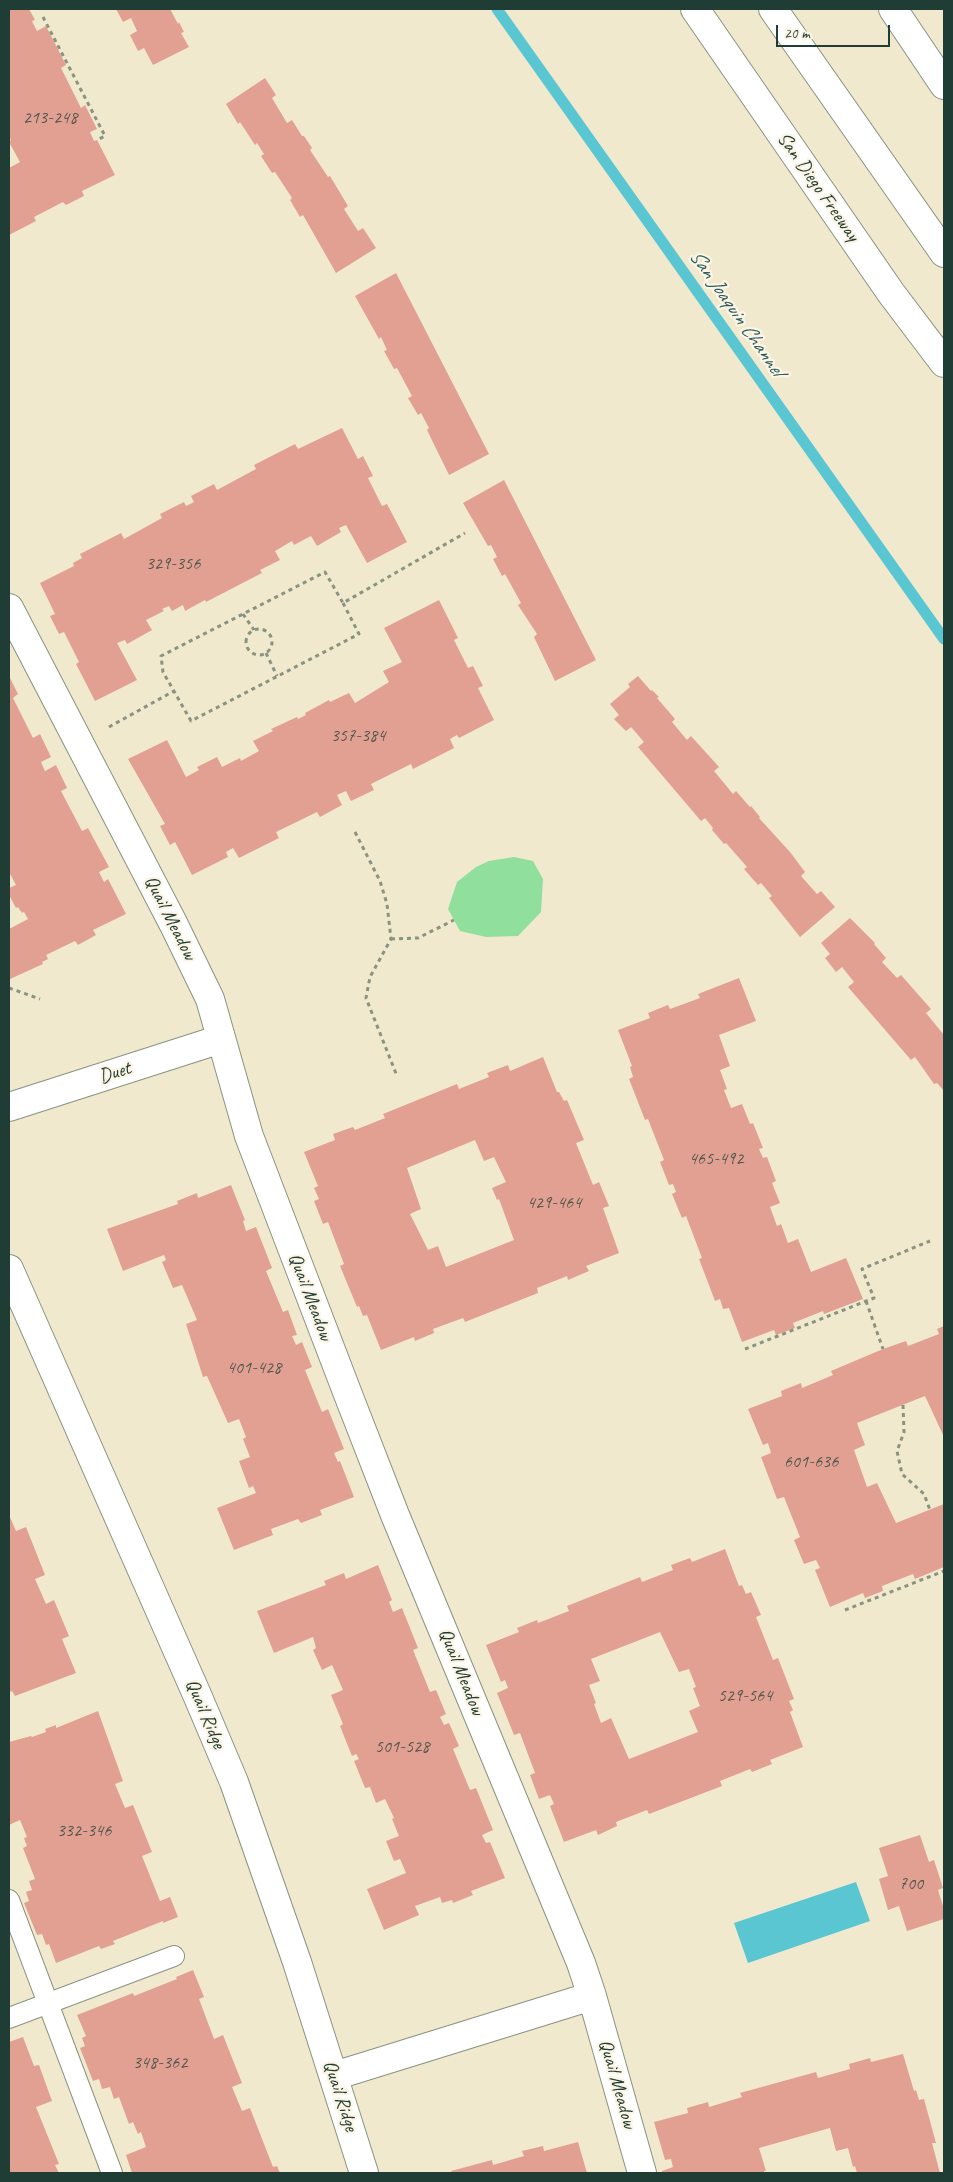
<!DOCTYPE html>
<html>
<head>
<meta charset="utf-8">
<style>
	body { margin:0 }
	#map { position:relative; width:953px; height:2182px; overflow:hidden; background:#f1e9ce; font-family:Caveat,sans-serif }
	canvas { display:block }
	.frame { position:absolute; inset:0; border:10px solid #1f3d34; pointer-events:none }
	.scale { position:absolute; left:776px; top:25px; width:114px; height:22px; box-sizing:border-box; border:2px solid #1f3d34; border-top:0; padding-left:6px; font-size:15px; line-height:18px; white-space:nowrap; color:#1f3d34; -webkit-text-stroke:4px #fcf5e5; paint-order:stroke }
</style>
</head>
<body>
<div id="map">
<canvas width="953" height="2182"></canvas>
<div class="frame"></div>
<div class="scale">20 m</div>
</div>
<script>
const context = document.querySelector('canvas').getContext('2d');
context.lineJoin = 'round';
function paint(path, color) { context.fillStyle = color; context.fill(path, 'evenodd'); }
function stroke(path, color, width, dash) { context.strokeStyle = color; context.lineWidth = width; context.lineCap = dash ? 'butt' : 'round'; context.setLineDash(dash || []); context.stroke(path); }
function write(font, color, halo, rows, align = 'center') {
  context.font = font + ' Caveat,sans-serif'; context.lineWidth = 4.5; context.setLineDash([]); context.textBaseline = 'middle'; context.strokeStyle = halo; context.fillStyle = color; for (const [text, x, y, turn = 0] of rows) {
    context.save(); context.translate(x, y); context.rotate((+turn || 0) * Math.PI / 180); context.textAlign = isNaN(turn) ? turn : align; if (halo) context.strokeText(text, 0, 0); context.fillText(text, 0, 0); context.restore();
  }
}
paint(new Path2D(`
	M514,857L533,861L543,879L541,912L518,936L486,937L460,931L448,909L457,882L476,867L489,861Z`), '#91df9c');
paint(new Path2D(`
	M856,1882L870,1921L748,1963L734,1923Z`), '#5ac6d2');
stroke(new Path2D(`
	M497,9L944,639`), '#5ac6d2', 11);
paint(new Path2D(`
	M9,9H29L35,20L32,21L37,31L46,26L66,65L61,68L81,108L85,105L97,129L90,132L94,141L97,140L115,175L82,191L84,196L66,205L63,202L34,217L36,221L9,235V168L20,162L9,142L11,140L9,136Z
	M116,9H170L178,24L179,22L184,32L181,33L189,47L153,65L144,48L138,51L130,35L137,31L131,18L123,22Z
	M265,78L276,95L272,98L287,123L292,120L302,136H304L312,148L310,150L328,177L330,176L348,206L344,209L358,231L363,228L376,248L336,273L303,215L300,217L290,200L292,198L275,172L272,173L261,156L264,154L257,143L255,145L240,122L238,124L226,104Z
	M396,273L489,454L449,475L427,430L429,428L421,413L418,415L408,398L412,396L397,368L394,369L384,351L387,350L381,337L379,339L355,296Z
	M342,428L358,459L363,456L373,476L368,478L382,506L387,504L407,542L367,563L346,525L339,528L341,532L317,546L311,536L294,545L292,541L275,551L280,560L260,570L262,573L206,602L205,600L185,611L183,605L172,611L169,606L162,609L164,611L146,620L152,630L127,644L125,640L117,643L137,680L95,701L76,664L79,662L64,632L59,634L50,616L55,614L40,583L74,566L73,563L82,558L80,554L121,533L124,539L162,518L160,514L184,502L186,506L194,502L191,496L214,484L217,490L256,469L254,465L295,444L298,449Z
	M504,480L596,660L555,681L534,637L537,634L518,605L521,603L505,574L502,576L493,559L497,557L491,545L488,546L463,503Z
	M439,600L458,638L454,640L468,668L473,666L483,686L478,688L494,720L459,738L457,735L450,739L454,748L413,769L411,764L371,784L374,790L351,801L346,791L337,795L342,805L320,817L317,812L276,832L279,838L239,858L233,848L226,852L228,857L192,875L175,842L170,845L160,826L165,824L128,759L167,740L186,777L199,770L197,767L217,757L222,767L240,758L241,761L259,751L253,741L273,731L271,729L297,717L298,719L306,715L305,713L329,700L330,702L349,693L355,703L389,682L383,671L402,662L384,628Z
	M9,676L18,694L13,698L33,738L40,734L51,757L41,762L45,771L56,765L67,788L61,791L82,831L88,828L109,867L99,872L104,882L108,879L126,914L93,930L96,935L78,945L75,941L46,955L48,959L42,962L43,964L10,979L9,929L28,919L24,912L22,913L18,907L16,908L9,895V888L16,885L9,872Z
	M638,676L651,691L652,690L659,697L657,698L675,719L672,722L687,740L691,736L719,767L714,771L733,794L736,791L750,807L751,806L760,817L759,818L790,852L805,872L801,876L817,894L821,891L835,907L800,937L769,898L772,896L761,883L758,885L744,869L747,867L726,843L724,844L712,830L713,828L705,818L701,821L638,747L644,742L631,727L626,731L614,719L619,715L610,704L630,687L628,684Z
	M850,918L875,943L874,944L886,958L882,962L897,978L901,975L931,1009L926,1013L944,1035V1091L937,1083L934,1084L915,1057L911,1060L848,987L854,982L842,967L836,972L825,958L830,954L821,943Z
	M739,978L756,1021L719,1035L730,1066L720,1070L727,1089L724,1090L731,1108L742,1104L750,1124L753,1123L763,1148L759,1149L763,1158L767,1157L776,1181L772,1183L780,1203L770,1207L777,1226L781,1224L788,1243L798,1239L811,1272L846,1258L863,1299L824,1314L823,1311L793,1323L795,1328L776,1335L774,1330L742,1342L729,1308L723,1309L720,1299L715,1301L699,1259L702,1258L686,1216L682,1218L672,1194L676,1192L673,1184L669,1185L660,1162L664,1160L648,1119L645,1120L629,1079L633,1077L630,1067L632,1066L618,1030L650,1018L648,1013L668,1005L670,1009L700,998L698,994Z
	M543,1057L557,1092H559L564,1101L567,1100L584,1140L576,1143L593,1185L599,1182L609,1206L603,1208L619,1253L586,1266L589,1271L568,1280L567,1276L537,1288L538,1293L465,1322L463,1318L433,1329L434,1333L415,1341L414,1337L381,1350L367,1315L363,1316L359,1306L357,1307L340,1266L344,1264L328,1222L323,1224L314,1201L319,1199L314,1188L318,1186L304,1152L335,1140L333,1134L353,1127L355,1130L385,1118L383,1114L457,1084L459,1089L489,1077L487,1073L508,1065L510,1071ZM475,1140L484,1161L494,1157L506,1182L492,1188L497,1200L499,1199L514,1240L446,1267L438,1246L428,1250L410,1214L421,1209L407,1168Z
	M231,1185L245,1220L243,1221L246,1231L256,1227L272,1268L266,1271L283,1312L288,1310L297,1335L292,1336L296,1345L302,1342L312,1367L305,1370L322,1412L328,1409L344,1449L334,1453L338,1462L340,1461L354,1497L320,1510L322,1515L301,1523L298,1519L271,1529L273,1535L234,1550L217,1508L256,1493L253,1486L249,1488L239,1461L250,1457L243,1439L246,1437L239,1419L228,1423L207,1376L203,1377L186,1324L197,1320L182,1285L173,1288L162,1262L166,1260L164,1255L123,1271L107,1229L178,1204L177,1201L197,1193L198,1198Z
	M944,1326V1437L925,1396L857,1423L865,1445L854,1450L867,1487L877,1483L896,1523L944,1504V1567L915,1579L913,1574L882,1586L883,1591L865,1598L863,1593L830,1607L815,1570L820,1568L816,1560L804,1564L794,1540L800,1537L784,1497L777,1499L761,1457L771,1453L768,1443L763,1445L748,1409L782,1396L781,1391L801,1383L802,1388L833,1375L831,1371L883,1349L906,1341L908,1346L939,1334L937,1329Z
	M9,1515L16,1531L26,1527L45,1575L35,1579L46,1604L54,1600L69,1636L62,1639L76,1673L15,1696L12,1691L9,1692Z
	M725,1549L739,1586L742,1585L746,1594L751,1592L761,1615L756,1617L773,1660L778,1658L794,1699L789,1701L793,1710L790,1712L803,1747L770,1760L772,1764L752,1772L750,1769L720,1781L722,1786L649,1814L647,1810L616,1822L617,1826L598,1835L596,1830L564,1842L550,1806L554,1804L550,1795L539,1799L530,1775L535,1773L520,1733L514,1735L497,1693L508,1688L505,1680L501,1682L486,1645L519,1632L517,1628L537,1620L538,1623L569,1611L567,1606L640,1577L642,1582L673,1570L671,1565L690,1558L692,1562ZM660,1632L679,1672L689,1669L696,1687L693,1688L700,1706L689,1711L698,1732L629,1759L611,1718L601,1723L594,1704L596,1703L589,1685L600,1681L591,1659Z
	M378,1565L392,1600L389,1602L393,1612L402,1608L418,1648L413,1650L430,1692L436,1690L446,1714L440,1717L444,1725L449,1723L459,1746L453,1749L470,1790L476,1788L493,1830L482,1835L486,1843L490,1842L505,1878L471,1891L473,1895L453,1903L452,1900L442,1903L440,1897L415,1906L419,1915L384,1930L367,1889L406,1873L400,1859L394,1861L386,1841L399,1836L392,1819L394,1818L385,1799L376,1803L370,1787L365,1788L354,1761L359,1759L356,1754L352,1756L340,1726L343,1724L331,1695L343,1690L332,1665L322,1670L313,1650L316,1648L313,1637L274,1653L257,1611L326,1585L324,1581L344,1573L346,1579Z
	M98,1711L123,1781L115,1784L125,1808L133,1805L152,1852L142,1856L160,1901L170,1897L178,1917L163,1923V1921L113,1941L115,1944L101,1949L99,1946L56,1963L49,1944L46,1945L42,1934L37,1935L24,1903L29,1901L26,1892L32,1890L29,1881L35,1879L23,1848L27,1846L24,1838L27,1837L20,1820L9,1825V1742L31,1736L32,1737L46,1732L45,1729L56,1725V1728Z
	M920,1835L929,1862L934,1860L943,1888L938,1890L944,1909V1919L907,1931L899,1906L888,1910L879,1879L888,1876L879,1848Z
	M193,1970L204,1997L199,1999L214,2039L223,2035L242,2083L232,2087L242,2111L250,2108L273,2167L277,2166L280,2173H132L126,2155L146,2147L141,2132L138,2134L133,2122L129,2124L119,2097L114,2099L110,2087L102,2089L99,2079L93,2081L80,2048L85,2046L82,2038L86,2036L77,2015L133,1993L134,1996L177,1979L176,1977Z
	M23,2037L34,2066L39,2065L52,2101L36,2107L59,2164L55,2165L59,2173H9V2042Z
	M903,2054L914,2091L916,2090L919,2100L924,2099L936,2143H932L940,2173H857L855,2166L853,2167L848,2148L836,2151L830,2128L759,2148L766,2171H764V2173H662V2171L673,2167L671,2159L665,2160L654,2122L688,2113L687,2108L708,2102L709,2107L742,2097L740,2093L816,2072L818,2078L850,2069L849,2064L870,2058L871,2062Z
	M578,2142L587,2173H452L451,2171L492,2160L493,2165L524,2156L522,2151L543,2146L544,2151Z`), '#e2a093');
const service = new Path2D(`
	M9,1900L112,2173
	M9,2018L174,1956`);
const minor = new Path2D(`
	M9,608L174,925L210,999L249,1136L349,1397L395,1515L581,1963L592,1996L642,2173
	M9,1107L221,1039
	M9,1269L198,1697L234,1782L297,1962L364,2173
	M334,2076L592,1996`);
const motorway = new Path2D(`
	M695,9L891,293L944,363
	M773,9L944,253
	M893,9L944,85`);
stroke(service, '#889381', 22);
stroke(minor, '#889381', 30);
stroke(motorway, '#889381', 30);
stroke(new Path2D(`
	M43,17L105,136L97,140
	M343,603L359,634L191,721L163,672L161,656L325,572L343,603L465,533
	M243,614L254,630
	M246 642a13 13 0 1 1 26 0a13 13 0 1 1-26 0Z
	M266,653L277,676
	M109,727L174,691
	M355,832L380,881L387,904L391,939L370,977L366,998L397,1076
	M391,939L418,938L454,920
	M9,988L40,999
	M866,1301L883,1349
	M745,1349L874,1298L862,1269L930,1241
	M903,1405L904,1432L897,1451L902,1474L924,1494L930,1510
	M845,1610L944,1571`), '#889381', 3, [4, 4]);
stroke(service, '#fff', 20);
stroke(minor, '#fff', 28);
stroke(motorway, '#fff', 28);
write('18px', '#50564c', null, [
	["213-248",50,118],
	["329-356",173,564],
	["357-384",358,736],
	["465-492",716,1159],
	["429-464",554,1203],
	["401-428",254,1368],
	["601-636",811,1462],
	["529-564",745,1696],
	["501-528",402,1747],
	["332-346",84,1831],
	["700",911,1884],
	["348-362",160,2063]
]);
write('20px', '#1f3d34', '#fcf5e5', [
	["San Diego Freeway",818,187,55],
	["Quail Meadow",170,918,63],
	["Duet",115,1073,-18],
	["Quail Meadow",310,1297,69],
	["Quail Meadow",461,1672,68],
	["Quail Ridge",205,1714,67],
	["Quail Meadow",617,2084,74],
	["Quail Ridge",340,2096,72]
]);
write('italic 21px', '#2e5f5c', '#fcf5e5', [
	["San Joaquin Channel",736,313,55]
]);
</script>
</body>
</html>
